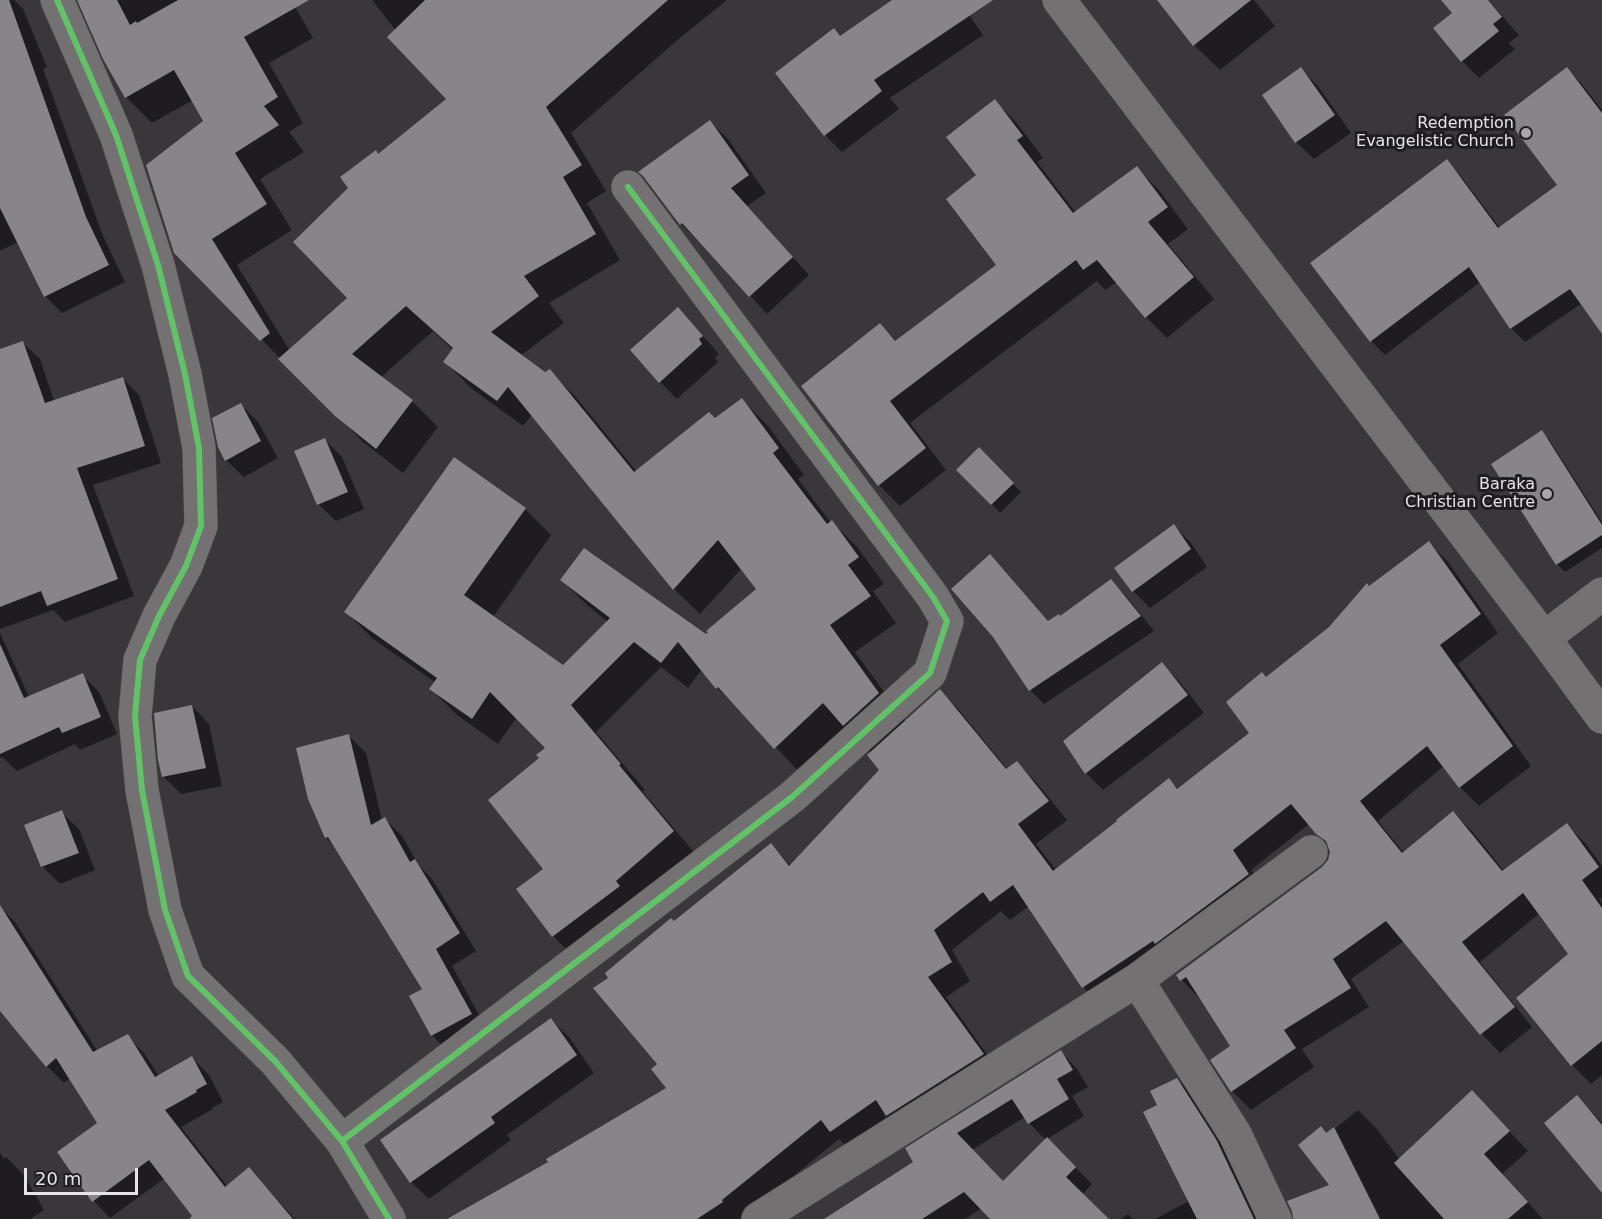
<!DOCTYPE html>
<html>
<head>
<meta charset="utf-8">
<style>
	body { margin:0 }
	#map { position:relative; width:1602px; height:1219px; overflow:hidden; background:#3a363a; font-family:"DejaVu Sans",sans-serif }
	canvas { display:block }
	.scale { position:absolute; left:24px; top:1168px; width:114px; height:27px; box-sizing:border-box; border:3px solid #e8e3e7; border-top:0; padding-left:8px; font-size:18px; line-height:21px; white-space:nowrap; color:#e8e3e7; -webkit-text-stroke:4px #201d20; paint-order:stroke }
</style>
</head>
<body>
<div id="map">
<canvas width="1602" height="1219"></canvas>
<div class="scale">20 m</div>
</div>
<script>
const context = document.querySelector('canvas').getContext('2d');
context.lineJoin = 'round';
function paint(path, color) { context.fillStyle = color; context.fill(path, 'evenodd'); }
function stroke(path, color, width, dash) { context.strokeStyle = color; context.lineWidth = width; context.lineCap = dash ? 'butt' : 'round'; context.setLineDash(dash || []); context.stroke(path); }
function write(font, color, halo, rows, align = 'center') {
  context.font = font + ' "DejaVu Sans",sans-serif'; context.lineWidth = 6; context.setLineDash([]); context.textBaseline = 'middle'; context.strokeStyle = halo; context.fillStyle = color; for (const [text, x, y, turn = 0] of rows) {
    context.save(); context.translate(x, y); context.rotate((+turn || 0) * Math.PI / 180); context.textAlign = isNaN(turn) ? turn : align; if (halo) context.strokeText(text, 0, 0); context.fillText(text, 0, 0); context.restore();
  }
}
paint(new Path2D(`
	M0,0H14L23,9L47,67L43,69L103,236L125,282L62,313L45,296L18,242L0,251Z
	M79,0H291L313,38L269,63L303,123L289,132L304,152L260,179L292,230L237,265L290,351L349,298L350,189L379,156L449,99L372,0H727L681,37L571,133L606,191L587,203L620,260L549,303L564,323L520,356L545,374L549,371L575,396L637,472L715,420L742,400L768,426L804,475L798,479L831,523L832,522L858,548L884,584L873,591L896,623L855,652L906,722L940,691L959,710L1008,770L1017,763L1036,782L1067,820L1036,844L1056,870L1169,780L1179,790L1251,733L1266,678L1330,628L1370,587L1429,543L1448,562L1498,633L1458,664L1531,766L1479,806L1460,787L1444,766L1378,821L1404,853L1453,813L1472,831L1504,871L1567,825L1586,844L1602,866V897L1599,899L1602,903V1075L1591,1084L1572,1065L1570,955L1540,913L1480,962L1532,1027L1500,1053L1482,1034L1404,941L1351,979L1369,1007L1302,1049L1314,1067L1251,1110L1232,1091V1047L1200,999L1182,980L1323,868L1329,861L1332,852L1330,846L1309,824L1251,870L1267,894L1102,1006L1083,987L1029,906L1010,920L1001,911L952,950L970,981L946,997L1001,1074L850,1150L839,1139L741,1219H450L550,1163L668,1089L659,1064L610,978L674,923L771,845L791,866L881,770L871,753L848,730L801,774L744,713L717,688L702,669L688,688L661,667L596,732L645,790L643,792L699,858L579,962L553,936L519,889L545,869L541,758L547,748L517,717L498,744L457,715L431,689L436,683L372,638L346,612L525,509L551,535L493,617L563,667L608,622L588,606L562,580L706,636L758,590L742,568L700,614L674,589L532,415L523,426L471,388L445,362L453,350L433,331L381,377L412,401L438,427L403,473L363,442L175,252L205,121L193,100L152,123L126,97Z
	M895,0H959L983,35L890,98L899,109L842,152L825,135L841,37Z
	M1158,0H1254L1275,26L1220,70L1194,45Z
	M1443,0H1488L1519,35L1509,43L1515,49L1479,78L1462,61L1454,13Z
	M1301,69L1318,86L1351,133L1314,159L1296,142Z
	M1567,69L1581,83L1602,110V331L1582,303L1525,342L1511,328L1480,282L1385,355L1371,341L1446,161L1460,175L1500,228L1559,185Z
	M995,101L1016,122L1043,158L1037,162L1076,213L1137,168L1158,189L1188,229L1168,244L1214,299L1167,338L1146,317L1117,282L1105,290L1097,281L910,423L946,470L900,506L879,485L880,325L897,342L998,265L978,176Z
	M710,122L728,139L766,193L747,206L809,275L767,314L699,240L698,241L681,224Z
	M695,327L719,354L715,357L718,362L677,399L660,382Z
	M23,343L40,359L54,401L122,378L139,395L161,463L93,485L134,596L65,622L53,610L0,629V351Z
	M241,405L258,422L278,458L244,477L226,460Z
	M1542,432L1550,441L1602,522V548L1565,572L1557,564Z
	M325,440L342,457L364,509L336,521L318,504Z
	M979,450L1021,492L1000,513L958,470Z
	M1174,526L1191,543L1207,567L1150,608L1133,591Z
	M990,556L1004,570L1049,622L1061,617L1111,581L1125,595L1154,631L1044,704L1030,690Z
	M0,633L29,697L82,675L99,692L117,734L80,750L75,744L17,771L2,757L0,758Z
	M1162,664L1179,681L1204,713L1103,790L1086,773Z
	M192,706L209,724L222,786L181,794L163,776Z
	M349,736L366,753L382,820L385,819L402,836L418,864L432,879L476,951L452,966L488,1031L449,1053L432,1035L424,990L337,848L326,838Z
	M61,812L79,829L95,870L60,884L42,866Z
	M0,907L15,922L98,1052L127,1036L144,1053L159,1076L192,1058L209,1075L223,1102L212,1108L213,1109L181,1127L228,1187L249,1169L295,1219H188L194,1216L165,1178L110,1218L94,1201L59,1153L99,1123L70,1078L64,1083L47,1066L0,992Z
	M551,1020L569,1037L594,1073L507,1135L511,1140L429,1199L411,1182Z
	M1061,1052L1077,1069L1088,1087L1072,1096L1084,1116L1047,1139L1092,1184L1082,1195L1107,1219H992L982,1208L965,1219H847L916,1162ZM1025,1117L1029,1123L1046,1140L1003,1182L972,1150Z
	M1177,1079L1193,1096L1232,1158L1262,1219H1155L1189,1201L1159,1105Z
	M1577,1097L1602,1123V1190Z
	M1358,1110L1377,1129L1400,1160L1491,1112L1528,1151L1502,1174L1543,1219H1302L1331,1186L1327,1135Z
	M0,1153L4,1159L6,1157L23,1174L44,1210L30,1219H0Z
	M1128,1214L1133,1219H1121Z`), '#0007');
paint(new Path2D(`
	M0,0H9L86,217L109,265L44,297L0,208Z
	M77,0H117L130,25L136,21L137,23L178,0H309L244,37L278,97L264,106L279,125L235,153L267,204L212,239L270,333L260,341L174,253L146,165L203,121L174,70L125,98L103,59Z
	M425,0H668L546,107L582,165L563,177L596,234L524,276L539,296L491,332L545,372L550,369L634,472L709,412L715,418L742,398L779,448L773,453L827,524L832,520L859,557L848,565L871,596L830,625L879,693L843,726L823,703L774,749L718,687L716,689L678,642L661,663L634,642L571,705L621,764L619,765L674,831L616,881L620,886L552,937L516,889L543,869L488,800L539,758L536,755L545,748L490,692L472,719L429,689L437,678L344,612L454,457L526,508L464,595L563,665L610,618L560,580L584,548L706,634L708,632L706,631L756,589L718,540L673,590L508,387L497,401L443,362L453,348L406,306L352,354L413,400L376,449L335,416L278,359L347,298L293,242L348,188L340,177L376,150L378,154L446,99L387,37Z
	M892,0H993L874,80L882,91L824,136L775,73L834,28L840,36Z
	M1157,0H1251L1193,46Z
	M1441,0H1488L1502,17L1493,24L1499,31L1461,62L1433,28L1452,13Z
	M1301,67L1335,115L1295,143L1262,95Z
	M1567,67L1602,113V334L1570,289L1510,329L1469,267L1370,342L1310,263L1447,159L1498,228L1557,185L1504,115Z
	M995,99L1023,136L1017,140L1073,213L1137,166L1168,207L1148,222L1194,277L1145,318L1097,260L1083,270L1076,260L890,401L926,448L878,486L801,386L880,323L895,341L996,265L946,199L976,175L946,137Z
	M710,120L749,175L731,188L793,257L749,297L682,223L680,225L643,176L638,172Z
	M678,307L703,336L699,339L702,344L659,383L630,350Z
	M23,341L45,403L123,377L145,446L77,468L118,579L47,606L41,591L0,607V349Z
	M241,403L261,441L225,461L218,447L212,418Z
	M1542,430L1602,525V535L1556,565L1491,464Z
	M325,438L348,492L317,505L294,451Z
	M979,447L1014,483L991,505L956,470Z
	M1174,524L1191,549L1132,592L1114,568Z
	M1429,541L1481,614L1440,645L1513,746L1459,788L1427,746L1360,801L1402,853L1453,811L1502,871L1567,823L1599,867L1582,880L1602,908V1041L1571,1066L1516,998L1568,954L1523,893L1462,942L1515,1007L1480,1035L1386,921L1333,959L1351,988L1284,1030L1296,1048L1231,1092L1210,1060L1230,1046L1186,977L1180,981L1176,975L1322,867L1328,860L1330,852L1326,841L1316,834L1291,804L1233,850L1249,874L1155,944L1153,941L1082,988L1013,885L990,902L983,892L934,930L952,962L928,977L984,1054L886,1116L876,1100L830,1132L821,1120L722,1200L723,1202L697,1219H447L548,1162L546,1159L666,1088L651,1069L657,1064L593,988L608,978L605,973L671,918L674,921L771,843L789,866L879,770L867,755L940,689L1006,769L1017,761L1049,801L1018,824L1053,871L1117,821L1116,820L1169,778L1177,789L1249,733L1226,702L1262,672L1266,677L1329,627L1367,583L1369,586Z
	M990,554L1048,621L1059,614L1060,616L1111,579L1141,616L1029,691L993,637L951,589Z
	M0,644L24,698L83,673L101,717L62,733L59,727L0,754Z
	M1162,662L1188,695L1085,774L1063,741Z
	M192,705L206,768L162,777L158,760L154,713Z
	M349,734L371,825L385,817L410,862L415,859L460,933L436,949L472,1014L431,1036L409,996L422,989L328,837L325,838L308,799L296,748Z
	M62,810L79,853L41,867L24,825Z
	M0,905L93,1052L128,1034L155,1077L192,1056L207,1084L196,1090L197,1092L165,1110L225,1187L249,1167L293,1219H189L192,1216L149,1160L92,1202L57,1152L97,1123L56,1058L46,1067L0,1011Z
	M551,1018L577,1055L491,1117L495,1123L410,1183L380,1140Z
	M1061,1050L1073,1070L1057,1079L1069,1099L1028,1124L1012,1099L957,1133L1003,1181L1047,1137L1076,1167L1066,1177L1109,1219H990L964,1192L922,1219H824L913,1162L905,1148Z
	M1177,1078L1216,1139L1254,1219H1197L1143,1112L1157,1105L1150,1091Z
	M1472,1090L1510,1131L1484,1154L1528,1202L1508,1219H1444L1394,1163Z
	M1577,1095L1602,1125V1193L1544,1123Z
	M1321,1126L1326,1133L1334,1127L1380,1219H1293L1292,1211L1287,1201L1329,1185L1298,1145Z`), '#888488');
const minor = new Path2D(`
	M57,0L116,135L158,265L185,374L199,448L201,526L186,566L159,616L140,660L135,716L142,790L165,910L188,976L275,1061L342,1141L389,1219
	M1059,0L1544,638L1602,594
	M1544,638L1602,717
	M1137,980L1235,1134L1275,1219
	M342,1141L792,797L930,673L947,621L933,597L628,187
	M758,1219L1137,980L1311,852`);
stroke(minor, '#555255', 34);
stroke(minor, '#747173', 33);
stroke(new Path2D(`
	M57,0L116,135L158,265L185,374L199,448L201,526L186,566L159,616L140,660L135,716L142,790L165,910L188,976L275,1061L342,1141L389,1219
	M342,1141L792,797L930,673L947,621L933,597L628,187`), '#61c268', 6);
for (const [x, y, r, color] of [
	[1526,133,6,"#aba6aa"],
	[1547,494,6,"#aba6aa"]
]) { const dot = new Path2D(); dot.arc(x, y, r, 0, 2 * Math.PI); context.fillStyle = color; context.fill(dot); stroke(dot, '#201d20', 2); }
write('16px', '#e8e3e7', '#201d20', [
	["Redemption",1514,124],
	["Evangelistic Church",1514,142],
	["Baraka",1535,485],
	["Christian Centre",1535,503]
], 'right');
</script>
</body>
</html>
